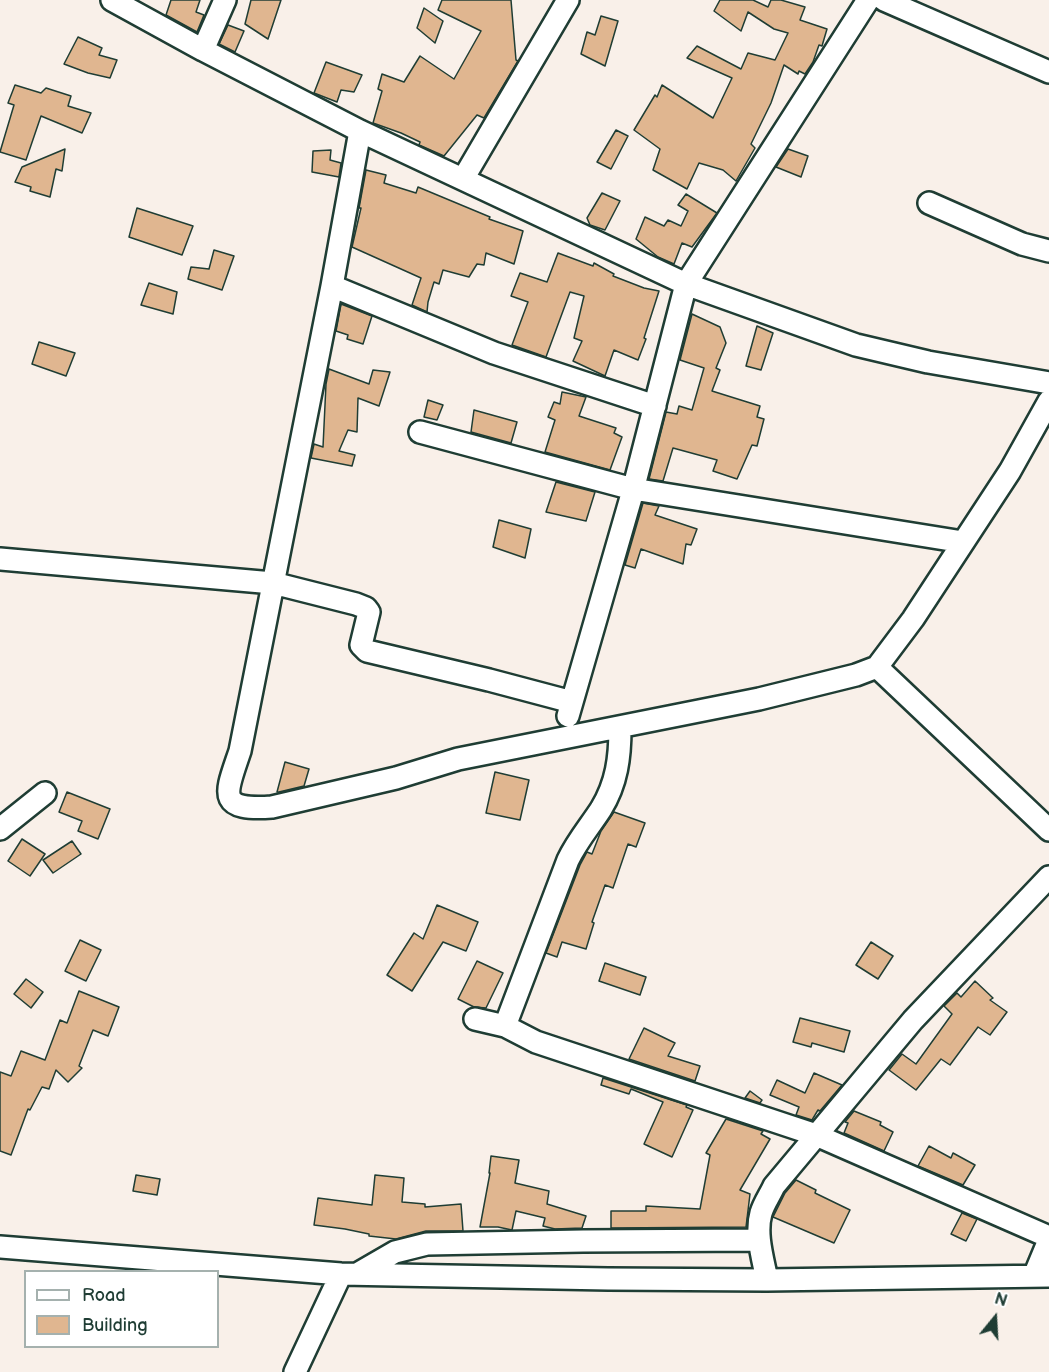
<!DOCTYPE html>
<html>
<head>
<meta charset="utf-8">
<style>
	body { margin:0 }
	#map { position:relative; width:1049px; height:1372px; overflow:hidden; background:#f9f0e9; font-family:"Balsamiq Sans",sans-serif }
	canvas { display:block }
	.legend { position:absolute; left:24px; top:1270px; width:195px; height:78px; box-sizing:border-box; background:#fff; border:2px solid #a5b1ae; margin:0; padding:8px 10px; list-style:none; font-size:18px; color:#1f3d34 }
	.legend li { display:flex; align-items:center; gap:12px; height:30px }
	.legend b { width:30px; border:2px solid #a5b1ae }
	.north { position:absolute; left:965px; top:1288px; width:60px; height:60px; -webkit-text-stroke:4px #fff; paint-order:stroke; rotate:18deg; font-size:16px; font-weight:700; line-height:24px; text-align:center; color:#1f3d34 }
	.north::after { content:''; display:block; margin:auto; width:21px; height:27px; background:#1f3d34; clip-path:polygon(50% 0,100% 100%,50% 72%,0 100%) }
</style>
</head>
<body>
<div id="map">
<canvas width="1049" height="1372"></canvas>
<ul class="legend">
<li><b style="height:8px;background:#fff"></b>Road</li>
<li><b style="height:16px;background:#e0b690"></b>Building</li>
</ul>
<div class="north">N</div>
</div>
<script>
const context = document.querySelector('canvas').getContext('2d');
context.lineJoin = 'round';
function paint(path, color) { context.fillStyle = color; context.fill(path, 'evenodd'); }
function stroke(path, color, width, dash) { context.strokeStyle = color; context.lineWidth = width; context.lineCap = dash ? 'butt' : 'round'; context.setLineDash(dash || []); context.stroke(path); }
const building = new Path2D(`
	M171,0H200L196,12L204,15L197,32L166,15Z
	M251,0H281L268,39L245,24Z
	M442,0H511L516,60L518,61L484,118L477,115L444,156L419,145L420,142L401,133L373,123L382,91L378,89L382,74L404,82L420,56L454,79L481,31L438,10Z
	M720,0H753L768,7L771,0H781L805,7L800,20L827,29L822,46L819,45L813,62L805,74L799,71L798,74L784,65L771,103L751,144L755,148L736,181L723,170L699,163L687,189L653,170L660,149L634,130L655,95L657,97L662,85L713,118L732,78L687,58L697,46L741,69L748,53L775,60L788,33L774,29L748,12L741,31L714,11Z
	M424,8L443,21L435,43L417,28Z
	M601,16L618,21L605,66L581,54L587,32L595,35Z
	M228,25L244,31L235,52L219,44Z
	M78,37L102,48L99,55L117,60L110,78L88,73L64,64Z
	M326,62L362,75L354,92L341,90L337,102L314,93Z
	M15,85L41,93L46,88L71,96L68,106L91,113L82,133L41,116L26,160L0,152L14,105L8,103Z
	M616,130L628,136L611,169L597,162Z
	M65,149L62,171L56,169L50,197L30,191L31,187L15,182L22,167Z
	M788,149L808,156L801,177L776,167Z
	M331,150L330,160L341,163L339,177L312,172L313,151Z
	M366,170L386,175L384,183L416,193L418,187L490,217L489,219L523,231L514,264L486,253L484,265L477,264L469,277L443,270L439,284L434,282L428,302L427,312L412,305L421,278L352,247L361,208H359Z
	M602,193L620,201L605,230L590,225L587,218Z
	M686,194L717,213L692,247L682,243L674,264L658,257L636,239L645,217L664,226L668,220L681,226L688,211L678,205Z
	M137,208L193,226L182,255L129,237Z
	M214,250L234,256L222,290L188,279L191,267L209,269Z
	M558,253L593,266L594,263L614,274L613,276L644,288L659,291L644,338L646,339L638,360L614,350L605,376L573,361L582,341L574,338L584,296L570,292L546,357L512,345L528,302L511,296L520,273L547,282Z
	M149,283L177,292L173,314L141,305Z
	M341,304L372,316L363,344L347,339L348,335L336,331Z
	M692,314L720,327L726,343L716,368L720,370L712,391L760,406L757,417L764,419L757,446L752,445L737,479L713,471L717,460L673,448L663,481L649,479L666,412L677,414L679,406L692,410L704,368L680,360Z
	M757,326L773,333L761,370L746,366Z
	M39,342L75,353L66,376L32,364Z
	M329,369L369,384L373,370L390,372L379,406L358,398L357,432L348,430L339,451L355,455L352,466L311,458L314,444L323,447L326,384Z
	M562,392L586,397L579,416L616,428L614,433L622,437L610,470L545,452L555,420L548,417L554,402L560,404Z
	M428,400L443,405L437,420L424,417Z
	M474,410L517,422L511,443L471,432Z
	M556,482L595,492L586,521L546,512Z
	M643,503L659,506L655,515L697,529L691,545L686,544L683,564L641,549L635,568L625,565Z
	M499,520L531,529L525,558L493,547Z
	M285,762L309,769L304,786L279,792H277Z
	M495,772L529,780L520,820L486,813Z
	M67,792L110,809L98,839L78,831L82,821L59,812Z
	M614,812L645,823L636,847L628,844L613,888L605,885L592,922L594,923L586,949L562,942L557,957L546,953L580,865L587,852L592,854L601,831Z
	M22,839L45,854L30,876L8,861Z
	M72,841L81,854L53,873L43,860Z
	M437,905L478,922L466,951L443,942L412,991L387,975L414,933L423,939Z
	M80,940L101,950L86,981L65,971Z
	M871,942L893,956L878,979L856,965Z
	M477,961L503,973L486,1008L474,1007L458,999Z
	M605,963L646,977L640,995L599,981Z
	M26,979L43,992L31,1008L14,994Z
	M975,981L993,998L990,1000L1007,1012L990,1035L978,1027L950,1065L941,1059L916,1090L889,1070L902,1054L916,1064L952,1014L944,1006L957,993L961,997Z
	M79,991L119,1007L108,1036L93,1030L79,1066L82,1068L68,1082L56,1070L49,1089L42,1087L30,1110L28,1109L11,1155L0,1151V1072L11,1076L21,1051L45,1060L60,1020L67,1023Z
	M800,1018L850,1031L844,1052L812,1043L811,1047L793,1042Z
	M644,1028L675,1043L668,1056L700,1066L695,1081L629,1059Z
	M814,1073L842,1085L820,1111L818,1110L812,1120L796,1115L799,1107L770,1095L777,1080L805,1093Z
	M603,1078L687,1105L686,1107L693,1110L672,1157L644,1144L663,1102L631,1089L629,1094L601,1085Z
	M750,1091L762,1100L760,1103L745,1098Z
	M854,1111L881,1122L880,1125L893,1132L884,1151L844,1133L848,1123L845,1122Z
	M726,1119L763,1131L761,1134L770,1139L740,1190L750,1194L746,1227L611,1228V1211H646V1206L700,1209L710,1155L706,1153Z
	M929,1146L951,1158L953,1153L975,1165L963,1185L918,1166Z
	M491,1156L519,1160L515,1183L549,1191L547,1204L586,1216L582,1228L555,1229L543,1226L545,1218L516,1211L512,1230L498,1227H480L490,1173H489Z
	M136,1175L160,1179L157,1195L133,1191Z
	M375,1175L404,1178L402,1202L425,1204V1207L461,1204L463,1231H426L396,1239L369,1236V1234L345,1229L314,1225L318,1198L372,1205Z
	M796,1180L816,1190L815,1193L850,1210L834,1243L773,1217L785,1193Z
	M962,1213L977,1219L966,1241L951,1234Z`);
paint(building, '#e0b690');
stroke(building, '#1f3d34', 1.5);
const minor = new Path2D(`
	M112,0L203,50L360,131L686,284L856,345L928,362L1049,383
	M884,0L1049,72
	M203,50L225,0
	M360,131L332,286L240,751C226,793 215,811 272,807L396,778L458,759L759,699L856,675L877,667L913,619L1010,471L1049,401
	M463,179L568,0
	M929,203L1022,244L1049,251
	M332,286L494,353L655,406
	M420,432L633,489L963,542
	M0,559L273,583L356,604L366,608L369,612L361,645L367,651L489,680L572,702
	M877,667L1049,830
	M568,716L632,494L686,284L868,0
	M0,829L45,793
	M475,1019L505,1026L536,1042L816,1135L1049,1237
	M505,1026L568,860C577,841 590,826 601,809C617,783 620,757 620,728
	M0,1247L341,1274L608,1279L767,1280L1049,1276
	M357,1274L395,1252L427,1244L583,1241L759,1240
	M1034,1276L1049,1240
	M767,1280C763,1259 755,1234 761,1213C764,1203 770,1195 774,1186L913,1020L1049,877
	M295,1372L341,1274`);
stroke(minor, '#1f3d34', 26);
stroke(minor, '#fff', 21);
</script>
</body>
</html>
